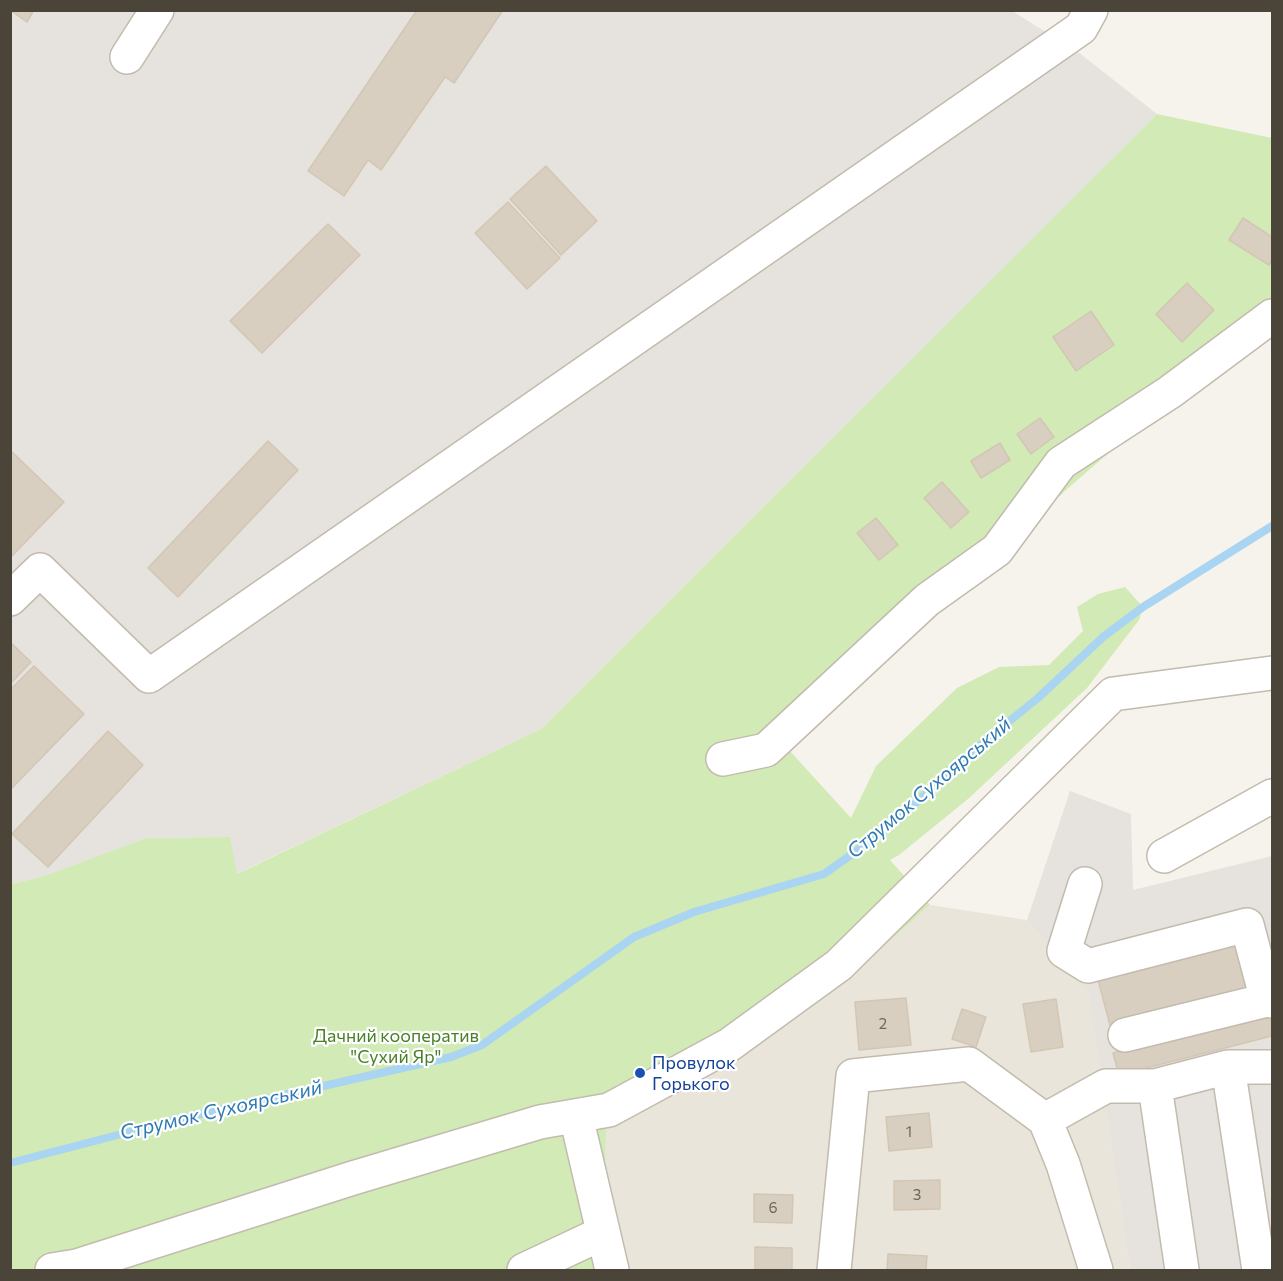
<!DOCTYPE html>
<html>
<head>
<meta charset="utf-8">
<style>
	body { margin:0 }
	#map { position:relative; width:1283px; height:1281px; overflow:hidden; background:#f6f3ec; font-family:Commissioner,sans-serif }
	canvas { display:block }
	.frame { position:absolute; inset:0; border:12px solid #4b4439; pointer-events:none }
</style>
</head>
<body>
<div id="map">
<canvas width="1283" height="1281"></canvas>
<div class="frame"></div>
</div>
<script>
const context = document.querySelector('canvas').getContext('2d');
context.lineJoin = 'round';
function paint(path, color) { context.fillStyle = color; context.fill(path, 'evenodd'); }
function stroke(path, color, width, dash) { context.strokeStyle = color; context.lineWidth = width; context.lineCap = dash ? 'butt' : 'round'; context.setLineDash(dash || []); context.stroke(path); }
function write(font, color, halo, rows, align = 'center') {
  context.font = font + ' Commissioner,sans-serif'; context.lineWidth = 4.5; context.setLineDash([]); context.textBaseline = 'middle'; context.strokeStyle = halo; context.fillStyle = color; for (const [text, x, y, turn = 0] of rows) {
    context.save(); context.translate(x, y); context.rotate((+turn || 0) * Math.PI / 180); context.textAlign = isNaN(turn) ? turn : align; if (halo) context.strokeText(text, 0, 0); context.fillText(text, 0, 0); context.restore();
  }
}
paint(new Path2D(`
	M930,905L1027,920L1088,989L1130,1270H604L606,1127L848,978Z`), '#eae5da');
paint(new Path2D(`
	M11,11H1012L1078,52L1157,114L541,729L236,874L229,837L146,838L44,876L11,884Z
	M1070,791L1131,814L1133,890L1272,856V1270H1130L1088,990L1027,920Z`), '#e6e2dd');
paint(new Path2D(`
	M1157,114L1272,138V311L1066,490L789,750L851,818L876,766L957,688L999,667L1049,665L1083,631L1077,607L1098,594L1125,587L1143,607L1139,620L1087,688L968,799L899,855L890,860L930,905L848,978L606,1127L604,1270H11V884L44,876L146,838L230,837L237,874L541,729Z`), '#d2eab5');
stroke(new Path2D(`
	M10,1163L187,1117L451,1057L482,1045L634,937L694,912L824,874L882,833L986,740L1038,698L1103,637L1143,607L1272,526`), '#a9d4f2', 8);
const building = new Path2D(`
	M10,10H34L27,22Z
	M417,10H503L454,83L445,77L381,170L368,160L344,196L308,171Z
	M546,166L597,221L561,255L510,199Z
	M508,202L560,258L527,289L475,233Z
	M1243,218L1272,237V260L1269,265L1229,240Z
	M328,224L360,255L262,353L230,321Z
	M1187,283L1214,310L1182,342L1156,314Z
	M1091,311L1114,345L1076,371L1053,337Z
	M1040,418L1054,437L1031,454L1017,434Z
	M268,441L298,470L178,597L148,568Z
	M1000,443L1010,460L981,478L971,461Z
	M10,450L64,502L10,558Z
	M942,482L969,512L951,528L924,498Z
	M876,518L898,545L879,560L857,533Z
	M10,642L31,662L10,684Z
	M34,666L84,714L10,790V690Z
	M108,731L143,765L48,867L12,834Z
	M1237,941L1250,991L1110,1025L1097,976Z
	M906,998L911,1045L859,1050L855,1002Z
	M1056,999L1063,1047L1031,1052L1023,1004Z
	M962,1009L986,1017L976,1047L952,1039Z
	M1270,1013L1272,1024V1036L1119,1075L1113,1053Z
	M929,1113L932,1147L889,1151L886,1117Z
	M940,1180V1209L894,1210V1181Z
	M754,1194L793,1195L792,1223L754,1222Z
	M755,1247L792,1248V1270H755Z
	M888,1254L927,1256L926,1270H887Z`);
paint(building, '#d8cfc1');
stroke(building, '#d3c7b4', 1.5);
const minor = new Path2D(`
	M127,57L157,10
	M10,599L40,570L149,676L1081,28L1091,10
	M723,759L766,750L927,600L997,550L1061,463L1170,392L1272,316
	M1164,856L1272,796
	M1085,884L1064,951L1088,966L1247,925L1267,1000
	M1125,1035L1267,1000L1272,1001
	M1228,1067L1259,1270
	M1155,1086L1182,1270
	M576,1116L612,1270
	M1045,1120L1106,1086H1155L1228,1067H1272
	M52,1270L77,1266L353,1178L540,1122L609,1110L729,1045L839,965L1113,694L1272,673
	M524,1270L603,1233
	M834,1270L853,1076L969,1064L1045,1120L1063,1164L1096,1270`);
stroke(minor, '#c2bbae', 36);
stroke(minor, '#fff', 33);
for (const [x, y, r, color] of [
	[640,1073,6,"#1a4fb4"]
]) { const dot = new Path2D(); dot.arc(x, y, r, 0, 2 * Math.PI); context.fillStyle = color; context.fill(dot); stroke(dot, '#fff', 2); }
write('15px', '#6e675b', null, [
	["2",883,1024],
	["1",909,1132],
	["3",917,1195],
	["6",773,1208]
]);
write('18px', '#4a7f2a', '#fff', [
	["Дачний кооператив",396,1036],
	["\"Сухий Яр\"",396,1057]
]);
write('18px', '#164399', '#fff', [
	["Провулок",652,1063],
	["Горького",652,1084]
], 'left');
write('italic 20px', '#2e7ab2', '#fff', [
	["Струмок Сухоярський",929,788,-40],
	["Струмок Сухоярський",221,1110,-13]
]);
</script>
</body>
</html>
